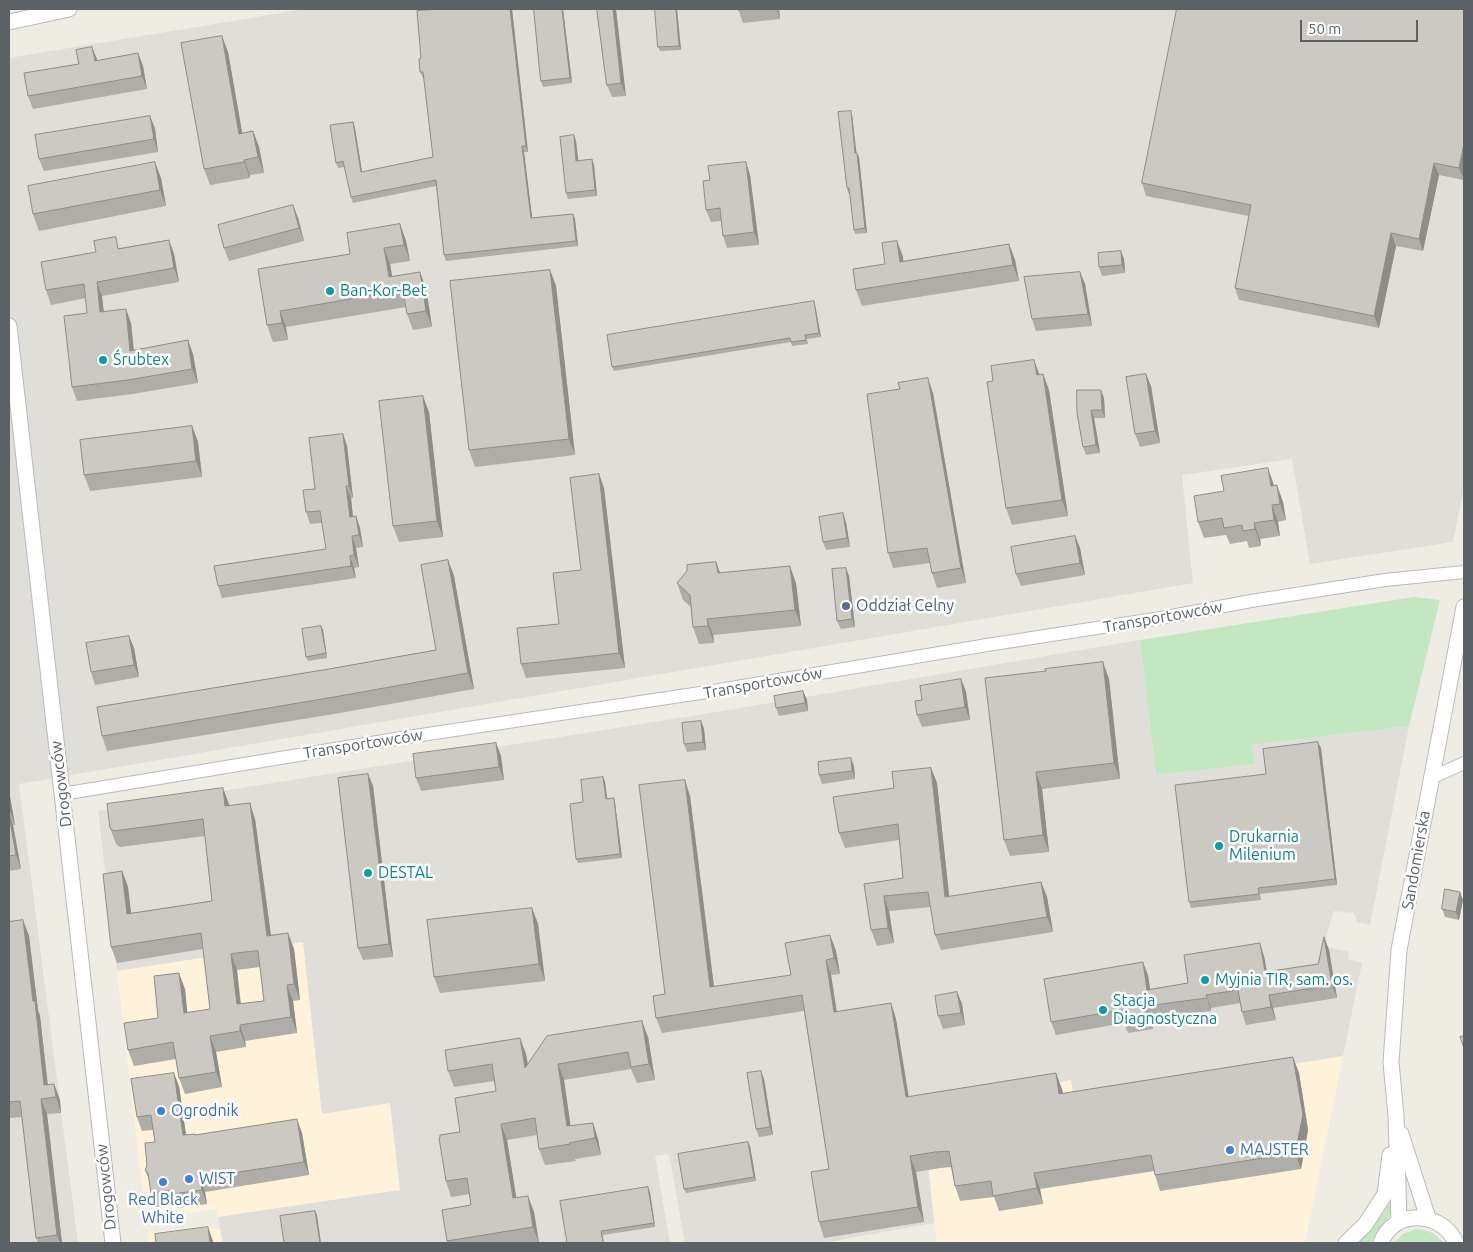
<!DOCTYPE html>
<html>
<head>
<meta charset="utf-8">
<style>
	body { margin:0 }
	#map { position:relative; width:1473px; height:1252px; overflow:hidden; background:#efece4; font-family:Ubuntu,sans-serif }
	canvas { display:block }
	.frame { position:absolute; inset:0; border:10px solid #5c6165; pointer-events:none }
	.scale { position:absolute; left:1300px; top:20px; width:118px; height:22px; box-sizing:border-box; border:2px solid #5c6165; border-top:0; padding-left:6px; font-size:15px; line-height:18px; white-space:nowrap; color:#5c6165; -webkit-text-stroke:4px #fff; paint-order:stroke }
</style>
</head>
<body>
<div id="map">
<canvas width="1473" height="1252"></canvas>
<div class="frame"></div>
<div class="scale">50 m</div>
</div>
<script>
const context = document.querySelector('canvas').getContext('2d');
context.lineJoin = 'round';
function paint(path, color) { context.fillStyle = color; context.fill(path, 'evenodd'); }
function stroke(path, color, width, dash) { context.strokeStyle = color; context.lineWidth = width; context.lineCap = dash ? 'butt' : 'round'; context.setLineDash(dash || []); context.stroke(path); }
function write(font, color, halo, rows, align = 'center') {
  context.font = font + ' Ubuntu,sans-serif'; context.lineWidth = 5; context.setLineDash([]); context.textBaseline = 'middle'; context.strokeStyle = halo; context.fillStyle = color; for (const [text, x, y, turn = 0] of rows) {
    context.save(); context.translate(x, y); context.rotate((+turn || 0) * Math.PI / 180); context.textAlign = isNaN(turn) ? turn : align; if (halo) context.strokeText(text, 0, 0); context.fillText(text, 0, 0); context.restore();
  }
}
paint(new Path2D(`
	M303,942L322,1113L390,1103L400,1190L218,1217L217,1209L146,1219L117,971Z
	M1343,1056L1305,1243H937L922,1105L1071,1080L1075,1099Z
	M206,1226L220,1230L223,1243H149L148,1233Z`), '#fef3da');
paint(new Path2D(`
	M305,9H1464V487L1453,542L1310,564L1292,459L1182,475L1193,583L19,784L78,1243H9V58Z
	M1140,640L1156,775L1253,764L1252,745L1409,726L1370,925L1357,922L1354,913L1334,911L1327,933V947L1349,952L1348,959L1362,963L1343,1056L1074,1099L1071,1080L922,1105L934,1223L823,1243H685L669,1154L655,1156L670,1243H223L218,1217L400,1190L390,1103L322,1114L303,942L117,971L98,811L735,709Z`), '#e0ded9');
paint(new Path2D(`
	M1414,597L1440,600L1409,726L1252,745L1254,764L1156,775L1140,640Z
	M1394,1200L1391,1214L1371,1242L1369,1243H1356L1386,1201Z
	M1416,1229C1428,1229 1436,1234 1443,1243H1394L1403,1234Z`), '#c3e7c0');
const minor = new Path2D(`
	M1431,778L1464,763
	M62,794L408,737L707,692L987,645L1161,618L1251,601L1385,580L1464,572`);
const tertiary = new Path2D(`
	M9,22L69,9
	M9,326L113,1243
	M1401,1134L1428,1218
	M1399,1222L1396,1116L1391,1062L1399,950L1464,607
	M1346,1243L1365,1225L1385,1194L1390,1155
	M1381,1243C1393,1208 1443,1211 1456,1243`);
stroke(minor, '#b7babe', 14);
stroke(tertiary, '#b7babe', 17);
stroke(minor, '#fff', 12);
stroke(tertiary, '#fff', 15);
paint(new Path2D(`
	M440,9H512L528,152H524L532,218L573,214L575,219L578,246L446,261L444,255L436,186L353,203L351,197L345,167L338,168L336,163L353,122L355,128L362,172L433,157L424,78H423L420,72L421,58Z
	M534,9H563L572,83L543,87L541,81Z
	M597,9L626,96L612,97L607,85Z
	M677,9L681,50L660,51L658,47Z
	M738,9H779L780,19L743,23Z
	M1464,9V180L1439,175L1423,251L1396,246L1379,328L1239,300L1235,288L1249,216L1146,196L1142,183Z
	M228,52L242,133L253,131L259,147L264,173L250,175V178L210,185L204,169Z
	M138,53L143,66L147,89L33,109L28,96L79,64Z
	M852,115L856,153H857L859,157L867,233L855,234L854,230L850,192L848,193L847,188Z
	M150,116L155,129L158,152L44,171L39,159Z
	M574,135L576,141L578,161L594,165L597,196L568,199L566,193Z
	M746,162L750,175L759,245L727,248L723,236L721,221L711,222L706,210L710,180Z
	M161,178L166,206L39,231L33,214Z
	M293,205L298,218L304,241L229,261L224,248Z
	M400,224L406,241L410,261L390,264L392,276L426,288L432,327L413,330L407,314L406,307L286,327L288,340L273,342L267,325L258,269L350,254Z
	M169,240L174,254L179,282L102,296L104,312L131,323L134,350L193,354L198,383L133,394L77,401L72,387L87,313L86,298L51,305L46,290L120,248Z
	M897,241L903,257V261L1009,244L1015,260L1019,281L862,306L856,290L885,264Z
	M1124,259L1125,273L1102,276L1099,267Z
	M550,270L556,286L575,455L475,467L469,450Z
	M1080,272L1085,284L1092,326L1036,331L1032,319Z
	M814,301L815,305L821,337L807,339L808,344L792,346L791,342L614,371L612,367Z
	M1040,374H1043L1049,390L1068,516L1012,525L1006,508Z
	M1151,386L1160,443L1140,447L1135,434Z
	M900,389L933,393L966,583L937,588L932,573L930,563L893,568L888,553Z
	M1104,398L1105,418H1094L1100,453L1086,455L1083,447L1077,413Z
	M429,412L443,537L399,542L393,526Z
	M192,426L198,442L202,477L90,491L84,475Z
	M343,434L347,446L353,498H351L353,516H356L360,528L363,547L356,548L359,567L354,568L356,578L222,598L218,586L326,549L322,523L310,524L306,512L315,489Z
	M599,474L604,488L625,668L526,678L521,664L559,624L581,570Z
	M1274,486L1283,502L1286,520L1278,522L1280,536L1260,539L1261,546L1249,548L1247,541L1230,544L1226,535L1204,538L1198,522Z
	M846,522L850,547L826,550L823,542Z
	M1075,536L1080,548L1085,575L1021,586L1016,574Z
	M448,560L454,576L474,689L340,713L107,751L102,736L329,669L436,650Z
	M716,562L720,573L796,583L801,626L713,635L714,643L699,644L693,627L691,607L683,600L677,583Z
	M849,576L855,627L841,629L837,621Z
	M321,626L323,630L327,658L308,661L306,657Z
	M134,648L139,677L95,685L91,672Z
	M985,678L1109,679L1120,779L1042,789L1049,852L1010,856L1004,840Z
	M961,679L966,692L970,720L922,727L917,715L922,700Z
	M803,691L807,700L808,711L779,716L776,708Z
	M701,721L704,729L706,750L687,752L684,744Z
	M496,743L501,756L504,780L421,791L416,778Z
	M1321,748L1337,885L1260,894L1261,900L1191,908L1189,902L1266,774Z
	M854,766L855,779L822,784L819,775Z
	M931,768L937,783L949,897L1041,882L1047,897L1053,932L941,950L935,935L931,907L889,911L894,943L877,946L871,930L864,884L903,878L899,840L845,848L839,833L894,788Z
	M368,774L373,786L393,957L363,960L358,948Z
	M603,777L605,782L607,799L615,803L622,858L578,863L576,859L583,802Z
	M223,788L229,806L255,819L271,935L288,933L294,949L300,1000L293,1001L297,1033L245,1041L246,1047L216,1052L222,1087L185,1094L179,1078L176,1059L134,1066L128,1050L185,989L187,1013L210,1009L203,949L117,963L111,947L122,871L128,887L131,913L212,901L205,836L120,847L116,844L110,828ZM260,967L264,1001L241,1004L237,970Z
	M9,791L15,825H13L21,869L9,871Z
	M690,796L714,987L791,975L830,935L836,951L840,974L831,975L837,1012L891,1003L896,1019L909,1097L1062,1089L1063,1093L1299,1073L1308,1130L1301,1169L1160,1191L1155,1175L1154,1171L1040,1189L1043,1204L999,1211L994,1197L960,1201L955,1186L951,1167L941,1168L916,1172L924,1222L824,1238L819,1222L829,1169L804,1011L662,1033L656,1018L665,994Z
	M1463,900L1459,920L1445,917L1442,909Z
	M532,908L538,924L545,981L440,993L434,977Z
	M23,920L29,936L38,1010L40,1016L48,1085L54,1084L60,1100L61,1113L47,1114L62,1243H38L36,1238L22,1117L9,1118V922Z
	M1324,937L1329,950L1337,998L1273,1008L1276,1020L1246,1025L1242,1012L1240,1003L1211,1008V1011L1151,1019L1153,1029L1128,1033L1124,1023L1056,1035L1051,1022L1148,975L1150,989L1188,983L1264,956L1267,972L1318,964Z
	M957,992L962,1004L965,1025L943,1029L938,1016Z
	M648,1037L655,1080L637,1083L631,1069L564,1080L570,1126L593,1123L598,1139L601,1155L575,1159L576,1161L545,1165L539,1149L537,1135L507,1140L516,1198L534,1212L539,1243H448L447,1241L471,1205L470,1194L451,1197L446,1181L460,1132L496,1091L494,1081L454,1087L448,1071L526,1054L528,1064Z
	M764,1079L773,1135L759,1137L756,1129Z
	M179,1086L186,1135L302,1133L309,1175L205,1192L207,1204L177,1208L176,1204L156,1207L151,1193L149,1180L145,1170L155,1142L153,1130L142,1131L137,1117Z
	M748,1142L750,1146L756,1181L686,1193L684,1189Z
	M650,1192L655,1227L603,1235L604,1243H567Z`), '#afada8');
paint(new Path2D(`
	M510,9H512L528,152L526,146Z
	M562,9H563L572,83L570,78Z
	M613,9H616L626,96L621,83Z
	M676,9H677L681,50L679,46Z
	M777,9H779L780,19Z
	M222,36L228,52L245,149L239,134Z
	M92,47L97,59L99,73L95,61Z
	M138,53L143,66L147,89L142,76Z
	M851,111L852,115L857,157L855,153Z
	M150,116L155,129L158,152L154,139Z
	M353,122L355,128L363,178L361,172Z
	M253,131L259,147L264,173L258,157Z
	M574,135L576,141L579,167L576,161Z
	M1464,144V180L1459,168Z
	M522,146L524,152L533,224L531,218Z
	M857,153L859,157L867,233L865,228Z
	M592,159L594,165L597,196L595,190Z
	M244,160L250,175V178L244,162Z
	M155,162L161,178L166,206L160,190Z
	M746,162L750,175L759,245L754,232Z
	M1434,163L1439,175L1423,251L1419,239Z
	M293,205L298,218L304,241L299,228Z
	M573,214L575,219L578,246L576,241Z
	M400,224L406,241L410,261L404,245Z
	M1391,233L1396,246L1379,328L1374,316Z
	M169,240L174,254L179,282L174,268Z
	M897,241L903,257L905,277L900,262Z
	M1009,244L1015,260L1019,281L1013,265Z
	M384,248L390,264L395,293L389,277Z
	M1121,251L1124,259L1125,273L1122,265Z
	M550,270L556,286L575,455L569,439Z
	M420,272L426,288L432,327L426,311Z
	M1080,272L1085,284L1092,326L1088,314Z
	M97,282L102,296L105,326L100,312Z
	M814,301L815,305L821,337L819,333Z
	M126,309L131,323L135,365L130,351Z
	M280,311L286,327L288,340L282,323Z
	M188,340L193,354L198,383L192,369Z
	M1034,360L1040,376L1037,375Z
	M1043,374L1049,390L1068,516L1062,500Z
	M1146,374L1151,386L1160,443L1155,431Z
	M928,378L933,393L966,583L961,568Z
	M1101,390L1104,398L1105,418L1102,410Z
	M423,396L429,412L443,537L437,521Z
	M1091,410L1094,418L1100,453L1096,445Z
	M192,426L198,442L202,477L196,461Z
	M343,434L347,446L353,498L349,486Z
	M1268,468L1274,485L1277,503L1271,486Z
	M599,474L604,488L625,668L619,653Z
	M1277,485L1283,502L1286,520L1280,504Z
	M346,486L351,498L354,529L350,517Z
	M1272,505L1278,522L1280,536L1274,520Z
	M843,513L846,522L850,547L847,538Z
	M356,516L360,528L363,547L359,535Z
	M1254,523L1260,539L1261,546L1255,529Z
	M352,536L356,548L359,567L354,555Z
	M1075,536L1080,548L1085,575L1080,563Z
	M350,556L354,568L356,578L351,566Z
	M448,560L454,576L474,689L468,673Z
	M716,562L722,579L718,573Z
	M790,566L796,583L801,626L795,610Z
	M846,568L849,576L855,627L852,619Z
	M707,619L713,635L714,643L708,626Z
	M321,626L323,630L327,658L326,653Z
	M129,636L134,648L139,677L134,665Z
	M1103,662L1109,679L1120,779L1114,763Z
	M961,679L966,692L970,720L965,707Z
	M803,691L807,700L808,711L805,703Z
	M701,721L704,729L706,750L703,742Z
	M1318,742L1321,748L1337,885L1335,879Z
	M496,743L501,756L504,780L499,767Z
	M851,758L854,766L855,779L852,771Z
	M931,768L937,783L951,913L945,897Z
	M1036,772L1042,789L1049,852L1043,835Z
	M368,774L373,786L393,957L389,944Z
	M603,777L605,782L608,804L606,799Z
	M685,780L690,796L716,1003L710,987Z
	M223,788L229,804L231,822L225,806Z
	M9,791L15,825L10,811Z
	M614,798L615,803L622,858L620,854Z
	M250,803L255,819L273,951L267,936Z
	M9,813L13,825L21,869L16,855Z
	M122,871L128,887L133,930L127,914Z
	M1041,882L1047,897L1053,932L1047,917Z
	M1460,892L1463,900L1459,920L1456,912Z
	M884,896L889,911L894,943L888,928Z
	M532,908L538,924L545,981L539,964Z
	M23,920L29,936L38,1010L40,1016L49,1098L44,1085Z
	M288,933L294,949L300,1000L294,984Z
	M830,935L836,951L840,974L834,958Z
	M1324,937L1329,950L1337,998L1332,985Z
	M1260,943L1264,956L1269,985L1265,972Z
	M231,954L237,970L242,1020L237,1004Z
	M826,960L831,975L839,1028L834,1012Z
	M1143,962L1148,975L1152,1002L1147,990Z
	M179,973L185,989L189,1029L184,1013Z
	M287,985L293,1001L297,1033L291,1017Z
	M957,992L962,1004L965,1025L961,1013Z
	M1206,995L1211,1008V1011L1207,998Z
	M1269,995L1273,1008L1276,1020L1271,1007Z
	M891,1003L896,1019L911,1113L906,1097Z
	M1146,1006L1151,1019L1153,1029L1148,1017Z
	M642,1021L648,1037L655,1080L649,1064Z
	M240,1025L245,1041L246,1047L240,1031Z
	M210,1036L216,1052L222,1087L216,1072Z
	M520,1038L526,1054L531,1084L525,1068Z
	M1293,1057L1299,1073L1308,1130L1301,1169L1295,1153Z
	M558,1064L564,1080L573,1142L567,1126Z
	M761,1071L764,1079L773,1135L770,1127Z
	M174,1073L179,1086L188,1149L183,1135Z
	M1056,1073L1062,1089L1065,1110L1059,1094Z
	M54,1084L60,1100L61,1113L56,1097Z
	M41,1099L47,1114L62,1243H60L57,1235Z
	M297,1119L302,1133L309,1175L304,1162Z
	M593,1123L598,1139L601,1155L595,1138Z
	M501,1124L507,1140L519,1214L513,1198Z
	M748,1142L750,1146L756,1181L754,1177Z
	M910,1156L916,1172L924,1222L918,1207Z
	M1034,1173L1040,1189L1043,1204L1037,1188Z
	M200,1178L205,1192L207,1204L202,1190Z
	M648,1187L650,1192L655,1227L654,1223Z
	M528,1196L534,1212L539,1243L533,1227Z
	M315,1211L317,1215L321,1243H320Z
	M208,1227L213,1241V1243H210Z`), '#8f8d88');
const building = new Path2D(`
	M440,9H510L526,146H522L531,218L573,214L576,241L444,255L436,180L351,197L343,161L336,163L330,125L353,122L361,172L433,157L423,72H420L419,59L421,58L417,11Z
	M534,9H562L570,78L541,81Z
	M597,9H613L621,83L607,85Z
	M655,9H676L679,46L658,47Z
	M738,9H755L738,10Z
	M1177,9H1464V144L1459,168L1434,163L1419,239L1391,233L1374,316L1235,288L1251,205L1142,183Z
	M222,36L239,134L253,131L258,157L244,160V162L204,169L181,43Z
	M92,47L95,61L138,53L142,76L28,96L24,73L79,64L76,50Z
	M851,111L855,153H857L865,228L854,230L849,188H847L838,112Z
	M150,116L154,139L39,159L35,135Z
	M574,135L576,161L592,159L595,190L566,193L560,137Z
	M155,162L160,190L33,214L28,186Z
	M746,162L754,232L723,236L720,208L706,210L703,181L710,180L708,166Z
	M293,205L299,228L224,248L218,225Z
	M400,224L404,245L384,248L389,277L420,272L426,311L407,314L403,290L280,311L282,323L267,325L258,269L350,254L347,233Z
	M116,237L118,249L169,240L174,268L97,282L100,312L126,309L130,351L188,340L192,369L128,380L72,387L64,316L87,313L84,284L46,290L41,262L96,252L94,241Z
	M897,241L900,262L1009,244L1013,265L856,290L853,269L885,264L882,243Z
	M1121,251L1122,265L1099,267L1098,253Z
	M550,270L569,439L469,450L450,281Z
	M1080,272L1088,314L1032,319L1024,277Z
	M814,301L819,333L805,335L806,340L791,342L790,338L612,367L607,335Z
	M1034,360L1037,375L1043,374L1062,500L1006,508L987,382L993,381L991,366Z
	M1146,374L1155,431L1135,434L1126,377Z
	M928,378L961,568L932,573L927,548L888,553L867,394L900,389L898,383Z
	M1077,390H1101L1102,410H1091L1096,445L1083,447L1077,413Z
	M423,396L437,521L393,526L379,401Z
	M192,426L196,461L84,475L80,440Z
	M343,434L349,486H346L350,517L356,516L359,535L352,536L354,555L350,556L351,566L218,586L214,566L326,549L320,511L306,512L303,490L315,489L309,438Z
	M1268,468L1271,486L1277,485L1280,504L1272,505L1274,520L1254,523L1255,529L1243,531L1242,525L1224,528L1222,518L1198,522L1194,496L1224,491L1221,476Z
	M599,474L619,653L521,664L517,628L559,624L553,573L581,570L570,478Z
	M843,513L847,538L823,542L819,517Z
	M1075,536L1080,563L1016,574L1011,547Z
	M448,560L468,673L334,697L102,736L97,707L329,669L436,650L421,565Z
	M716,562L718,573L790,566L795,610L707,619L708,626L693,627L690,595L677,583L687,571V565Z
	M846,568L852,619L837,621L832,569Z
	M321,626L326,653L306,657L302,629Z
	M129,636L134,665L91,672L86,643Z
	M1103,662L1114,763L1036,772L1043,835L1004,840L985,678L1046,671L1045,669Z
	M961,679L965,707L917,715L915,701L922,700L920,686Z
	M803,691L805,703L776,708L774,696Z
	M701,721L703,742L684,744L682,723Z
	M1318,742L1335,879L1258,888L1259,894L1189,902L1175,785L1266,774L1263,749Z
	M496,743L499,767L416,778L413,754Z
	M851,758L852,771L819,775L818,762Z
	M931,768L945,897L1041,882L1047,917L935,935L928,892L884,896L888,928L871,930L864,884L903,878L898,824L839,833L833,797L894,788L892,772Z
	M368,774L389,944L358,948L338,778Z
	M603,777L606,799L614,798L620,854L576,859L570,804L583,802L581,780Z
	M685,780L710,987L791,975L785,943L830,935L834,958L826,960L834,1012L891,1003L906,1097L1056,1073L1059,1094L1293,1057L1303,1115L1295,1153L1155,1175L1151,1155L1034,1173L1037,1188L993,1196L991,1181L955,1186L949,1151L935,1152L910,1156L918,1207L819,1222L811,1172L829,1169L802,995L656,1018L653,996L665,994L639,785Z
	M223,788L225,806L250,803L267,936L288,933L294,984L287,985L291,1017L240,1025V1031L210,1036L216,1072L179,1078L173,1042L128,1050L124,1023L158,1018L154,976L179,973L184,1013L210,1009L201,933L111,947L103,874L122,871L127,914L212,901L203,819L114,831L110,828L107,804ZM258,951L264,1001L237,1004L231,954Z
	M9,815L16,855L9,856Z
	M1445,889L1460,892L1456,912L1442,909Z
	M532,908L539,964L434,977L427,920Z
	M23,920L33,1001H35L44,1085L54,1084L56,1097L41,1099L57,1235L36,1238L20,1101L9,1102V922Z
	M1324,937L1332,985L1269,995L1271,1007L1242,1012L1238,990L1206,995L1207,998L1146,1006L1148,1017L1124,1021L1122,1010L1051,1022L1044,979L1143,962L1147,990L1188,983L1184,955L1260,943L1265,972L1318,964Z
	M957,992L961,1013L938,1016L935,996Z
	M642,1021L649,1064L631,1067L628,1052L558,1064L567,1126L593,1123L595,1138L569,1143L570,1144L539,1149L535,1118L501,1124L513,1198L528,1196L533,1227L447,1241L442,1210L471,1205L467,1178L446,1181L439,1138H440V1135L460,1132L455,1098L496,1091L492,1064L448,1071L445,1050L520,1038L525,1068L547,1036Z
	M1464,1036V1048L1460,1037Z
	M761,1071L770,1127L756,1129L747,1073Z
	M174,1073L183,1135L195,1134V1135L297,1119L304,1162L200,1178L202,1190L172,1194V1190L151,1193L148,1173L145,1170L147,1166L145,1143L155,1142L151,1115L137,1117L131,1079Z
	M748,1142L754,1177L684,1189L678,1154Z
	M648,1187L654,1223L601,1231L603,1243H567L560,1201Z
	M315,1211L320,1243H284L280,1216Z
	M208,1227L210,1243H156L155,1234Z`);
paint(building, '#ccc9c3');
stroke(building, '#8f8d88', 1);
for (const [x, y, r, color] of [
	[330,291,5,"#0f9aa8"],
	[103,360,5,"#0f9aa8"],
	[846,606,5,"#5c6f8a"],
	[1219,846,5,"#0f9aa8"],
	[368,873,5,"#0f9aa8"],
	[1205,980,5,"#0f9aa8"],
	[1103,1010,5,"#0f9aa8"],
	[161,1111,5,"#3f7fe0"],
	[1230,1150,5,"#3f7fe0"],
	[189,1179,5,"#3f7fe0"],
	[163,1182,5,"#3f7fe0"]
]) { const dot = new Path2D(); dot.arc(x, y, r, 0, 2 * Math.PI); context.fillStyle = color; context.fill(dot); stroke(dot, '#fff', 2); }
write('16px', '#0d838f', '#fff', [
	["Ban-Kor-Bet",340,291],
	["Śrubtex",113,360],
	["Drukarnia",1229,837],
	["Milenium",1229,855],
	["DESTAL",378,873],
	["Myjnia TIR, sam. os.",1215,980],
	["Stacja",1113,1001],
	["Diagnostyczna",1113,1019]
], 'left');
write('16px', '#4e5e75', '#fff', [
	["Oddział Celny",856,606]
], 'left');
write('16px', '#5c6165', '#fff', [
	["Transportowców",1163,617,-10],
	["Transportowców",763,683,-10],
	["Transportowców",363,744,-9],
	["Drogowców",61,784,-97],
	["Sandomierska",1416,860,-80],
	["Drogowców",106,1187,-96]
]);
write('16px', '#366cbe', '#fff', [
	["Ogrodnik",171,1111],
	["MAJSTER",1240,1150],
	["WIST",199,1179],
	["Red Black",163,1200,"center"],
	["White",163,1218,"center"]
], 'left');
</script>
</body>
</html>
